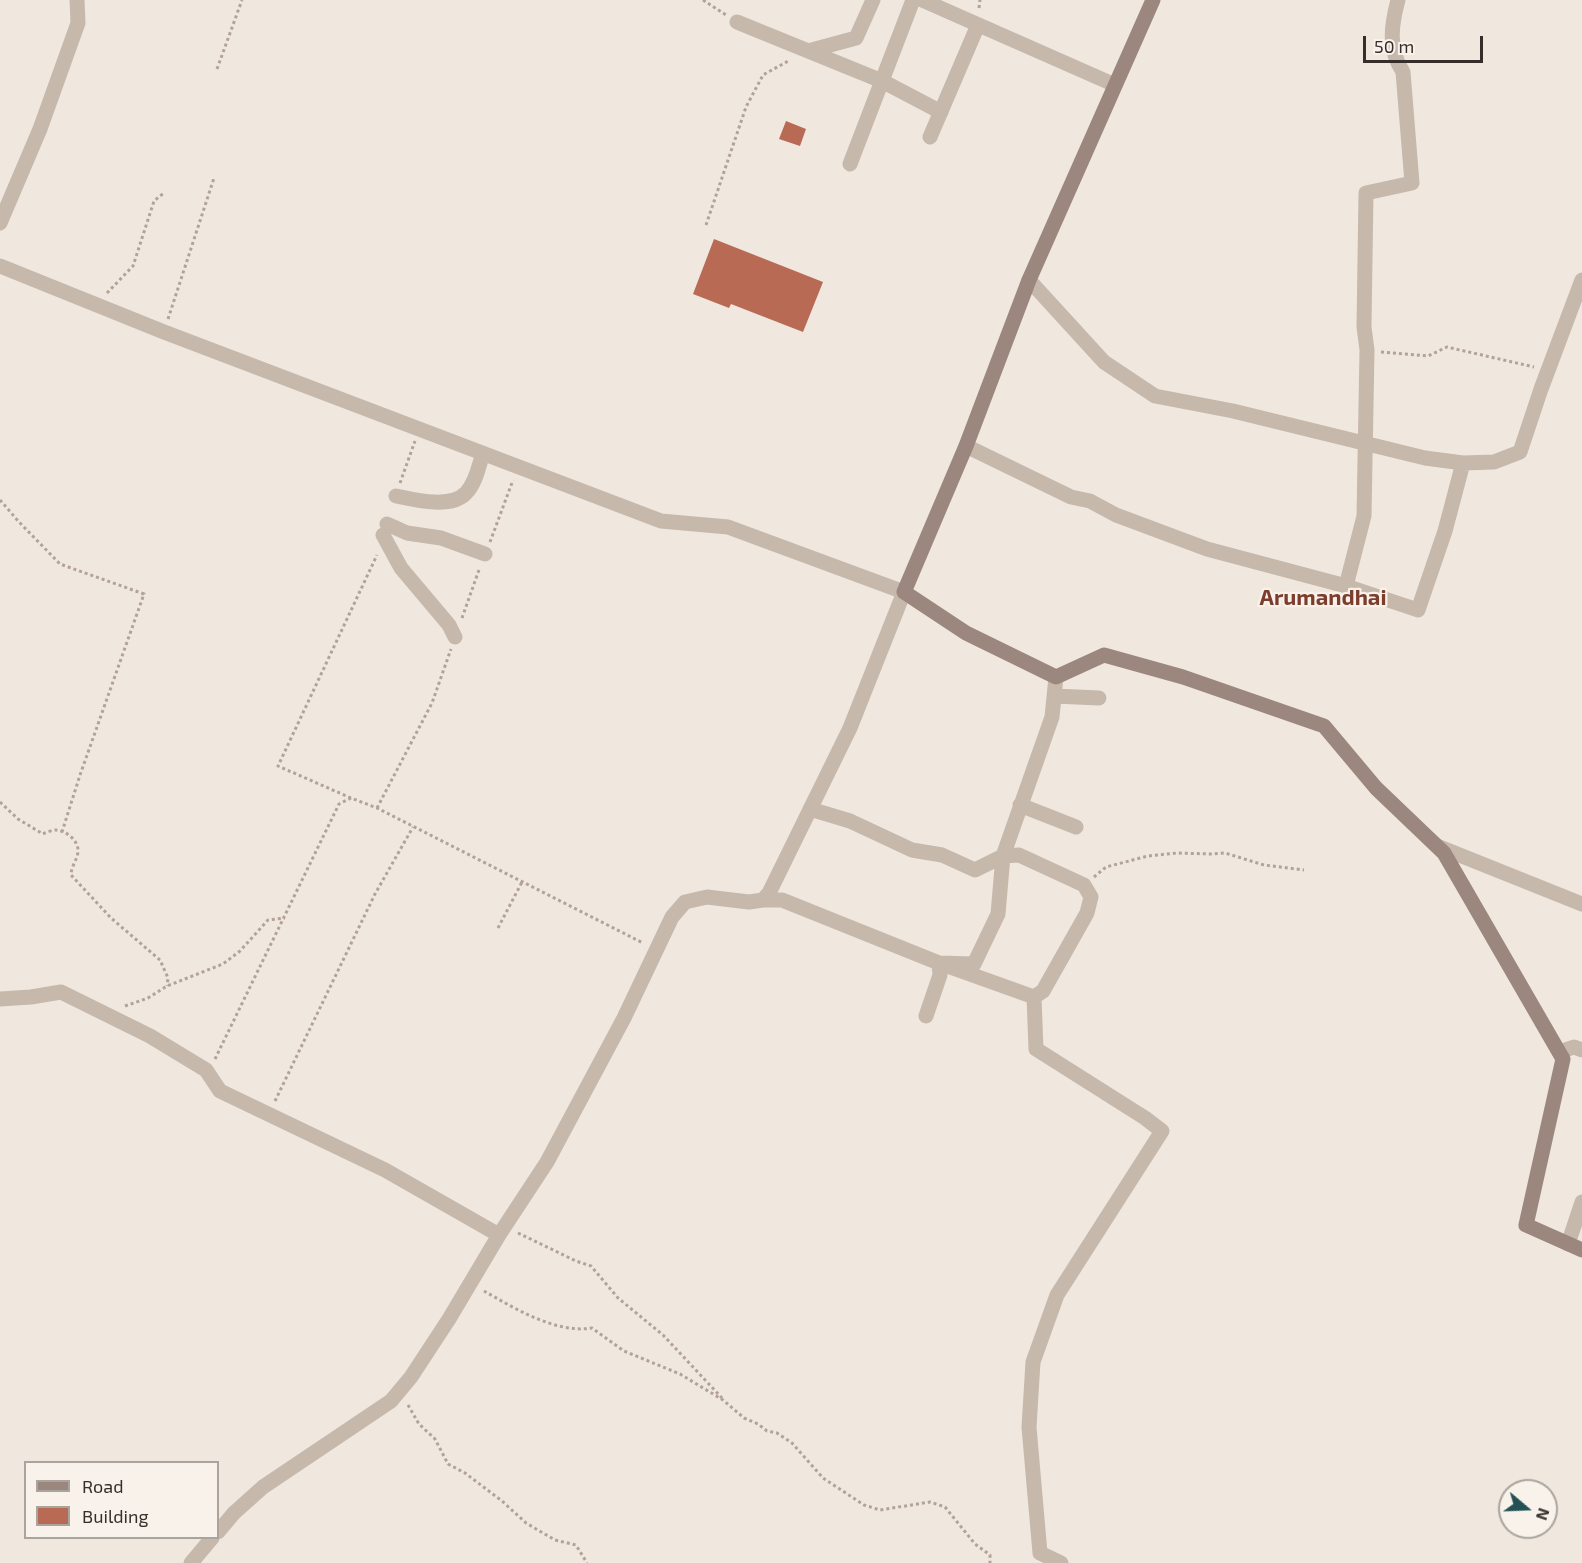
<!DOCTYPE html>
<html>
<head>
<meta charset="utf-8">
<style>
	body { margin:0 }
	#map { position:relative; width:1582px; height:1563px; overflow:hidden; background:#f0e8df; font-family:"Exo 2",sans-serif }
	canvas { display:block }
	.legend { position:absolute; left:24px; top:1461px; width:195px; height:78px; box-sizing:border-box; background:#f8f2eb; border:2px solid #aaa49e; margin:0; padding:8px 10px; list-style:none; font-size:18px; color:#362e2a }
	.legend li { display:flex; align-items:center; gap:12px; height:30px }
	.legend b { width:30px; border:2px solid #aaa49e }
	.north { position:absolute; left:1498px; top:1479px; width:60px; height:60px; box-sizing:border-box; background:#f8f2eb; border:2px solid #aaa49e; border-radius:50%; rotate:109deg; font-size:16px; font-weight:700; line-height:24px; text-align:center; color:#362e2a }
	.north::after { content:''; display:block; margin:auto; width:21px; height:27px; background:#245153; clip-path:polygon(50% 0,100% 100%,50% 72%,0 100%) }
	.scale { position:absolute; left:1363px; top:36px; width:120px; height:27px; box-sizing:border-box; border:3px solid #362e2a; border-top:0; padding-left:8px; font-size:18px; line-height:21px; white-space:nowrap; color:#362e2a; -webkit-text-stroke:4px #f8f2eb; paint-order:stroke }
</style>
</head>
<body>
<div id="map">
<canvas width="1582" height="1563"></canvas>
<ul class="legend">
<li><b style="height:8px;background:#9b877e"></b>Road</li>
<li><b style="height:16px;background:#b86a55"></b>Building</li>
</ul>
<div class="north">N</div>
<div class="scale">50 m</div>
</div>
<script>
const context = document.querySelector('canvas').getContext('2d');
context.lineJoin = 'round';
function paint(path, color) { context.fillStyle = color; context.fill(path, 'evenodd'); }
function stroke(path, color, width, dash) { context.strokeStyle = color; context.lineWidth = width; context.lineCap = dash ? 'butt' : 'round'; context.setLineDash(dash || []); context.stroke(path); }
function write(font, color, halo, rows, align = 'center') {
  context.font = font + ' "Exo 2",sans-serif'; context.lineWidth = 4.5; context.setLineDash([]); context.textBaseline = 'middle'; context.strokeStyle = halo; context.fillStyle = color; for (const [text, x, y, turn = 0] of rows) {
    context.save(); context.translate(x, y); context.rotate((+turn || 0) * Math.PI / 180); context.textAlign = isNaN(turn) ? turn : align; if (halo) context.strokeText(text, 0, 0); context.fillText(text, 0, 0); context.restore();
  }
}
paint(new Path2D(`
	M786,121L806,129L800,146L779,139Z
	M714,239L823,282L803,332L731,304L729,308L693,294Z`), '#b86a55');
stroke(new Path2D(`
	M703,0L726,15
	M979,8L980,0
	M217,69L242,0
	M706,225L746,107L763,75L790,60
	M107,293L133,266L154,201L165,192
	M168,319L214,178
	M1381,352L1428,356L1447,347L1534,367
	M400,483L415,441
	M0,500L19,522L60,564L144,594L80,775L62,832
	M490,542L513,480
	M462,618L480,567
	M351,798L278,766L377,555
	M0,802L18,819L43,834C47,832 52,830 56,830C67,831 79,841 78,852C77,860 71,867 71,875L111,918L160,960L168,978L167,986
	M377,808L432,703L451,649
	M1094,877L1106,867L1148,856L1177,853L1212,854L1225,853L1264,865L1304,870
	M498,928L522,882
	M125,1006L148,998L167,986L223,964L240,951L268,920L285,918
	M215,1059L339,804L351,798L377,808L643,943
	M275,1101L375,894L413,827
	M518,1233L576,1261L591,1266L618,1298L663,1335L722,1398
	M484,1291C514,1308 556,1334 592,1328L624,1351L680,1374L723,1400L744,1418L758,1424L767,1431L777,1433L792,1443L823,1478L864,1505L880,1510L930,1502L945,1507L975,1544L990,1555V1563
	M408,1405L419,1424L435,1439L448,1464L465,1473L502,1501L526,1523L555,1540L576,1545L587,1563`), '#b3a297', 3, [3, 3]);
stroke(new Path2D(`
	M922,0L1115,85
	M1398,0C1391,26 1388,49 1403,72L1412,183L1366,193L1364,327L1367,350L1364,516L1346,586L1418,610L1445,531L1463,463
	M737,22L882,81L941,112
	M808,51L856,38L873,0
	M930,137L978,25
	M850,164L913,0
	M0,223L40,129L78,23L77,0
	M0,266L164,332L661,521L728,527L904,592L850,728L769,893L763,900H782L939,963L974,964L998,914L1003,856L1052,717L1056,677
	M1029,280L1104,362L1155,396L1233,411L1425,458L1463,463L1494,462L1520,452L1541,389L1582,280
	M966,446L1071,497L1090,501L1116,515L1207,549L1346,586
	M396,496C415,500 451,509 466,493C476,483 479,465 483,453
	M387,524L407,533L441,538L485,554
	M383,535L401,568L449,625L455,637
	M1054,696L1099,698
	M1020,805L1076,827
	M810,809L850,821L912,850L942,855L975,870L1003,856L1019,855L1084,885L1091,897L1087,913L1043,991L1034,997
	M1437,846L1582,904
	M0,999L31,997L61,992L150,1036L206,1070L220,1091L385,1170L499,1235
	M926,1016L940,975L939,963L1034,997L1036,1049L1145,1118L1162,1131L1057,1295L1033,1362L1029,1427L1040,1553L1061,1563
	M1559,1052L1574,1047L1582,1050
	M1568,1244L1582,1202
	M218,1532L234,1513L263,1487L391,1401L411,1377L449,1319L499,1235L547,1162L624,1018L672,917L685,902L707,897L749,902L763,900
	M191,1563L212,1538`), '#c7b8ac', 15);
stroke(new Path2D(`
	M1153,0L1029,280L966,446L904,592L966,633L1056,677L1104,655L1183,677L1324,726L1376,788L1444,853L1563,1059L1526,1225L1582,1250`), '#9b877e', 15);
write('bold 22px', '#7c3d2d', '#f8f2eb', [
	["Arumandhai",1323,598]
]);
</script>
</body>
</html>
